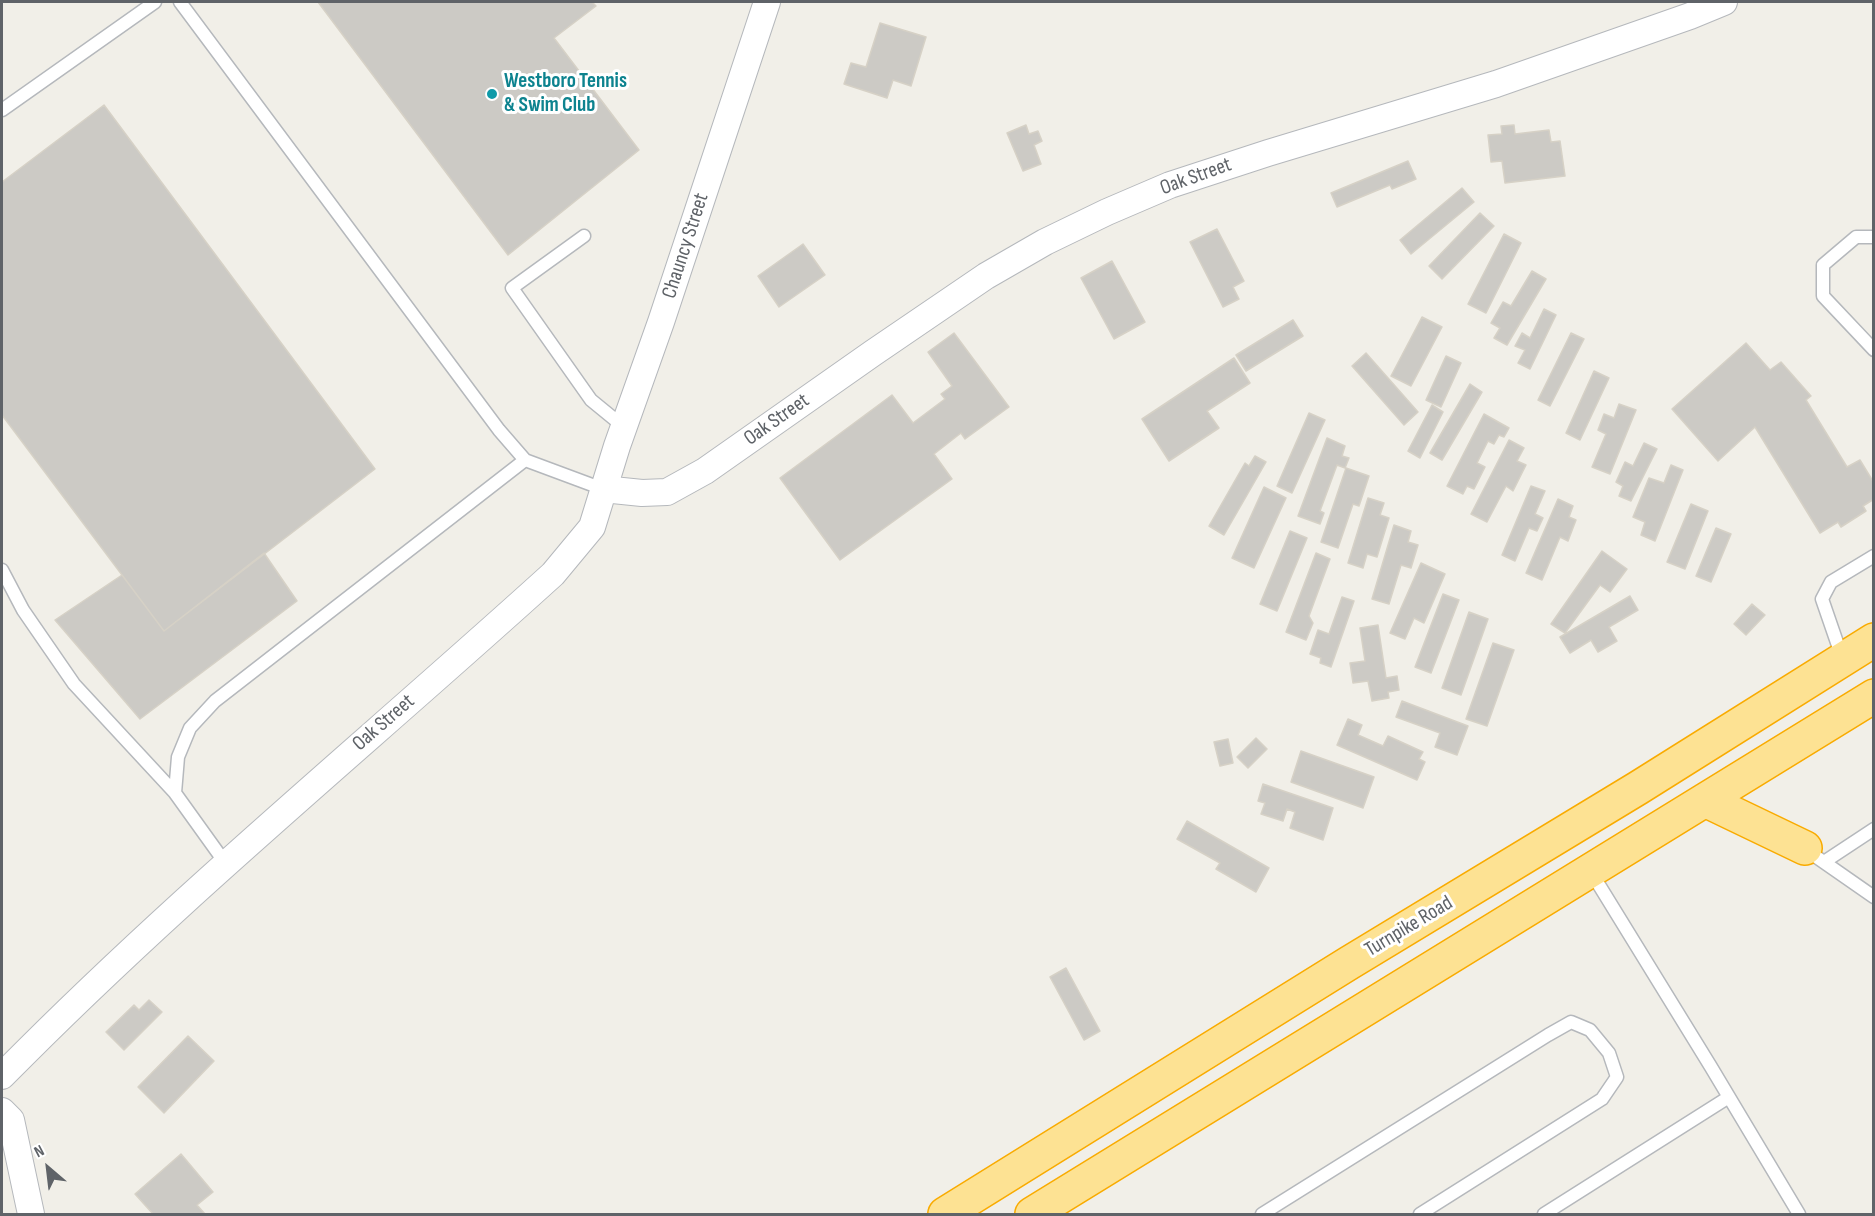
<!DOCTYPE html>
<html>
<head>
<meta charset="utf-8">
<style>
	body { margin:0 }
	#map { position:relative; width:1875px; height:1216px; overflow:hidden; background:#f1efe8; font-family:"Sofia Sans Condensed",sans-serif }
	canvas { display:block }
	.frame { position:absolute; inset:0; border:3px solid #5f6368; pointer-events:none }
	.north { position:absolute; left:18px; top:1138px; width:60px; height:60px; -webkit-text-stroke:4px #fff; paint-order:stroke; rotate:332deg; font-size:16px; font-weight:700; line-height:24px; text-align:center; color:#5f6368 }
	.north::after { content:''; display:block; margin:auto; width:21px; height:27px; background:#5f6368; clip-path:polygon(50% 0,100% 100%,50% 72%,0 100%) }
</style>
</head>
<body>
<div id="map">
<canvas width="1875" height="1216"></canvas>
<div class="frame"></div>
<div class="north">N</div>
</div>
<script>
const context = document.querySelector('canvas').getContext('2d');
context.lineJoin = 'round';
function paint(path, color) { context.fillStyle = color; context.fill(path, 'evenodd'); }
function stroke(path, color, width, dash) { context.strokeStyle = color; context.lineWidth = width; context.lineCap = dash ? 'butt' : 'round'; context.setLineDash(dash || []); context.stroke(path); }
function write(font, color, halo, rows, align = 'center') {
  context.font = font + ' "Sofia Sans Condensed",sans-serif'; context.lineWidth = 6; context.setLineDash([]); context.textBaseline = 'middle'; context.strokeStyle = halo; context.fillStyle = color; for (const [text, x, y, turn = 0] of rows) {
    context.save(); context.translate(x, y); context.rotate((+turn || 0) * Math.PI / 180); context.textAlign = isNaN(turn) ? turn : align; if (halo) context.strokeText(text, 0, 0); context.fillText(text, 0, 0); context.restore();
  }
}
const building = new Path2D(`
	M318,2H592L596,6L554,38L639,150L508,255Z
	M880,23L926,37L911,86L893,80L887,98L844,84L851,63L866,67Z
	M104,105L375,469L164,631L2,415V182Z
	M1026,125L1029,134L1038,131L1042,141L1034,145L1041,164L1023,171L1007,133Z
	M1514,125L1515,134L1549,130L1551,142L1560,141L1565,176L1505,183L1502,161L1491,162L1488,135L1502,134L1501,126Z
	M1408,161L1416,179L1392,189L1390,185L1337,207L1331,193Z
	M1462,188L1474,202L1411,254L1400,240Z
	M1480,213L1494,226L1442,279L1429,266Z
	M1217,229L1244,281L1233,287L1239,299L1223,307L1190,242Z
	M1504,234L1521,243L1486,313L1468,304Z
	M803,244L825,275L779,307L758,276Z
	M1112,261L1145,322L1114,339L1081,278Z
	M1532,271L1546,279L1507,345L1494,338L1500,328L1491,323L1503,302L1511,306Z
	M1544,309L1556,315L1530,369L1518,363L1525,350L1515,346L1522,333L1530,338Z
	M1422,317L1442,327L1411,386L1391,376Z
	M1293,320L1303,336L1246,371L1236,355Z
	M954,333L1009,407L965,439L961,433L934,454L952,479L840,560L780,478L892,395L913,423L945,399L941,394L952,386L928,352Z
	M1571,333L1584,339L1550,406L1538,400Z
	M1746,343L1770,370L1781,362L1811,396L1806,400L1847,467L1860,460L1874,483V499L1863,506L1866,511L1841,527L1838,522L1820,533L1755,427L1718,461L1672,409Z
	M1366,353L1418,412L1404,425L1352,366Z
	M1446,356L1461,363L1441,407L1426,400Z
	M1234,358L1250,383L1207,411L1219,428L1169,461L1142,419Z
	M1594,371L1609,378L1580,440L1566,433Z
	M1470,384L1482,392L1442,460L1430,453Z
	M1619,404L1636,410L1610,474L1592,467L1606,434L1598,430L1604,414L1614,418Z
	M1432,405L1443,412L1420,458L1408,451Z
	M1309,413L1325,420L1292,493L1277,486Z
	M1484,414L1509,428L1504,437L1499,435L1494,444L1488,441L1477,463L1485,467L1474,489L1467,486L1463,494L1447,486Z
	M1327,438L1345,446L1342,456L1349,458L1345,468L1337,465L1320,511L1324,513L1320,524L1298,516Z
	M1509,440L1524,448L1517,461L1526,465L1513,491L1506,486L1487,522L1471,514Z
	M1644,443L1657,449L1631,501L1619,496L1623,486L1616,482L1625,462L1633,466Z
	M1255,456L1266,462L1224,535L1209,526L1245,463L1249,466Z
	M1671,465L1683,470L1655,541L1641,535L1645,522L1633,517L1649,478L1664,483Z
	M1346,468L1369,476L1359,506L1353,504L1338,548L1321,542Z
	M1531,486L1545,491L1535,514L1543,518L1537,531L1529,528L1515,561L1502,555Z
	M1264,487L1286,498L1254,568L1232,558Z
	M1368,498L1384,503L1380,515L1389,518L1377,557L1367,554L1363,568L1348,563Z
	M1558,499L1573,506L1569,517L1576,520L1568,541L1560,537L1542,580L1526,573Z
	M1691,504L1708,511L1685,569L1667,562Z
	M1394,525L1411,531L1408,542L1418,545L1411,568L1401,565L1389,604L1372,599Z
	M1716,528L1731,534L1711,582L1696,576Z
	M1290,531L1307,538L1277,611L1260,604Z
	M1602,551L1627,569L1610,592L1600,585L1565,633L1551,624Z
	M264,553L297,601L140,719L55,620L122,575L164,631Z
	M1316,553L1330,559L1309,616L1313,623L1306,640L1286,632Z
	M1421,563L1445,574L1424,623L1414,618L1405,639L1390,633Z
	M1443,594L1459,600L1431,673L1415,667Z
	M1630,596L1638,610L1609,627L1617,641L1598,652L1591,640L1570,653L1560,637Z
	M1342,597L1354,601L1331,667L1320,663L1321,658L1310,654L1318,630L1329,634Z
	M1752,604L1765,615L1746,635L1734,624Z
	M1469,612L1488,619L1461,695L1442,688Z
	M1378,625L1386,678L1397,676L1399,690L1388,692L1389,698L1372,701L1368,681L1353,683L1350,663L1365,661L1360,628Z
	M1493,643L1514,650L1487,726L1466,719Z
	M1402,701L1468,726L1457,755L1435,747L1440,733L1396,717Z
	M1348,719L1362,725L1358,735L1383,746L1388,736L1423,752L1419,759L1425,762L1417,780L1337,745Z
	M1256,738L1267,749L1248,768L1237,757Z
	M1228,739L1233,763L1220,766L1214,742Z
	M1301,751L1374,777L1363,808L1291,782Z
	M1263,784L1333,808L1323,840L1290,828L1295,812L1287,809L1283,821L1261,814L1265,803L1258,801Z
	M1187,821L1269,868L1256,892L1216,869L1220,863L1177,839Z
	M1066,968L1100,1031L1084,1040L1050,977Z
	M149,1000L162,1012L124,1050L106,1032L134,1005L139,1010Z
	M188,1036L214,1061L164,1113L138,1087Z
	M181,1154L213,1192L197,1205L205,1214H153L135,1194Z`);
paint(building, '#cccac5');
stroke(building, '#d6d1c6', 1.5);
const lane = new Path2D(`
	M180,2L499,430L525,460L603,489
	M2,110L155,2
	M584,236L512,288L591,400L624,427
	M1874,237H1856L1823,265V296L1874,350
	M2,570L23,610L74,684L175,793
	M1842,657L1822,599L1831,582L1874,556
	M1805,849L1874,897
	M1824,862L1874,829
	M226,864L175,793L178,757L190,728L215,701L525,460
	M1591,872L1711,1067L1799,1214
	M1262,1214L1548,1035L1571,1022L1590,1030L1609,1053L1617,1077L1602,1099L1420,1214
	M1544,1214L1729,1097`);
const street = new Path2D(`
	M603,489L642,493L667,492L705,471L873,353L986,276L1045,242L1107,212L1170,185L1268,153L1496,84L1690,16L1724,2
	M2,1076C176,899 369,741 553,574L592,527L617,446L661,322L767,2
	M2,1111L11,1120L31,1214`);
const highway = new Path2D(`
	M1705,800L1805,848
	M945,1214L1349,963L1638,788L1874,640
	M1032,1214L1874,696`);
stroke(lane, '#b5b8bc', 15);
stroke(street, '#b5b8bc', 28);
stroke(highway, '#f9ab00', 36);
stroke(lane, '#fff', 12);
stroke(street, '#fff', 26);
stroke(highway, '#fde293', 33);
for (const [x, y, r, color] of [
	[492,94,6,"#0f9aa8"]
]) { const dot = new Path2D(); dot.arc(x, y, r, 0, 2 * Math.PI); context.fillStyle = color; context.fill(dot); stroke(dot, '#fff', 2); }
write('bold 21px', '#0d838f', '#fff', [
	["Westboro Tennis",504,82],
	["& Swim Club",504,106]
], 'left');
write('21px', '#5f6368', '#fff', [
	["Oak Street",1196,177,-20],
	["Chauncy Street",686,246,-72],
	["Oak Street",777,420,-35],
	["Oak Street",384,723,-41],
	["Turnpike Road",1409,927,-31]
]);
</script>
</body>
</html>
